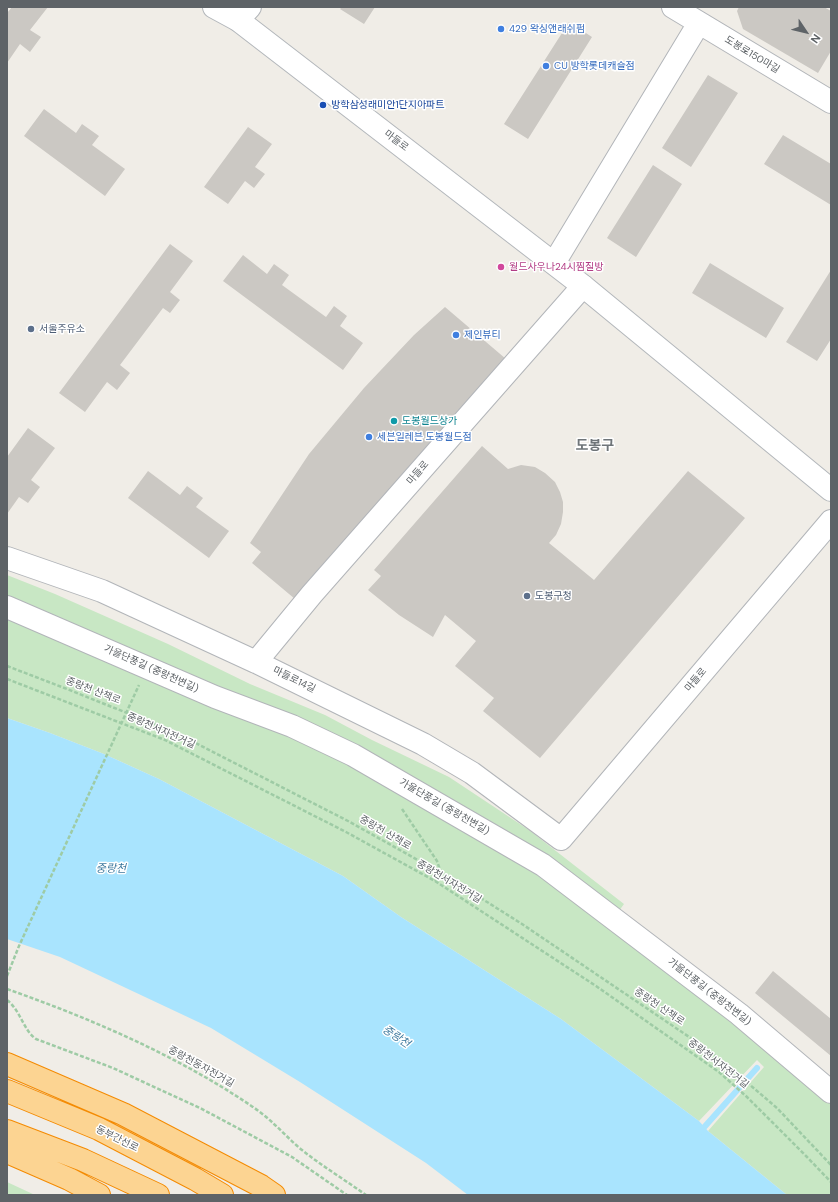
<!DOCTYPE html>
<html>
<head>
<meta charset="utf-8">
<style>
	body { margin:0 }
	#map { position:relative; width:838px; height:1202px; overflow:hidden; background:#f0ede7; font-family:"DM Sans",sans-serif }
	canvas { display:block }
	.frame { position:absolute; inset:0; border:8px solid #5e6367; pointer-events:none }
	.north { position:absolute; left:786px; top:12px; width:40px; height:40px; -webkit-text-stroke:3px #fff; paint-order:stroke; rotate:125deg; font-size:11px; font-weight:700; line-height:16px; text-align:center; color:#5e6367 }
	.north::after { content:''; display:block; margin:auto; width:14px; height:18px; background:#5e6367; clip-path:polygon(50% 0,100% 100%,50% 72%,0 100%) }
</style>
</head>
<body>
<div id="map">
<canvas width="838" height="1202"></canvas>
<div class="frame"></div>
<div class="north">N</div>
</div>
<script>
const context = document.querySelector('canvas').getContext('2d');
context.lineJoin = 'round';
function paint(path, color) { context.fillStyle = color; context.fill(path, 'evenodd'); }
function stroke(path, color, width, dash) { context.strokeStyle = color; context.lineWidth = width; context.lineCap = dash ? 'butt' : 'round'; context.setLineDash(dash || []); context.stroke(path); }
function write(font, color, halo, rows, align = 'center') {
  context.font = font + ' "DM Sans","Noto Sans KR",sans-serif'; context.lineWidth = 3; context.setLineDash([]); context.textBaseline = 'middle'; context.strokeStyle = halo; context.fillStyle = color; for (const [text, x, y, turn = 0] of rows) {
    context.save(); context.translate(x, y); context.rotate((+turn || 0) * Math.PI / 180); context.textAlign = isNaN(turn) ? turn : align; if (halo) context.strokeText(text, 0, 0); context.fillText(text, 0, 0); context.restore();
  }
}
paint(new Path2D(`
	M7,575L55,594L168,644L250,684L325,715L372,740L449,777L529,830L624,904L611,922L774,1055L831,1104V1195H787L708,1131L764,1067L757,1060L699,1121L561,1019L401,917L343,876L159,779L104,754L50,733L7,718Z
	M7,1182L35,1195H7Z`), '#c8e7c4');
paint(new Path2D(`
	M7,718L50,733L104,754L159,779L343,876L401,917L561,1019L699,1121L708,1131L787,1195H468L426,1163L300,1082L211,1028L60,957L7,939Z`), '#a9e4fe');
stroke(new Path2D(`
	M699,1133L757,1068`), '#a9e4fe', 6);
paint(new Path2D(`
	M12,7H48L30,30L41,37L30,52L20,44L7,63V13Z
	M342,7H375L364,24L340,9Z
	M739,7H824L831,11V51L818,73L743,29L737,11Z
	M569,22L592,37L528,139L504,124Z
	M708,75L738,93L691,167L662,148Z
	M44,109L76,133L82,124L99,136L92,145L125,169L105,196L24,136Z
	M248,127L272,144L255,167L265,174L254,188L245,181L228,204L204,187Z
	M783,135L831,164V205L764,164Z
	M653,165L682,184L636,257L607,238Z
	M170,244L193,261L170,292L180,300L170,313L163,308L120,365L130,373L117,390L107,382L85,412L59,393Z
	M243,255L267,274L274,264L289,275L282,285L326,317L334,306L347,316L340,326L363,343L343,370L223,281Z
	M710,263L784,308L766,338L692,293Z
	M831,270V339L817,361L786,342Z
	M445,307L506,359L295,599L252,563L261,552L250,543L309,454L364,388L414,335Z
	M28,428L55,448L31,480L40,487L28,503L19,497L7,514V457Z
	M482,446L508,469L521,465L535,467L545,473L555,482L560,492L563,502V512L561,524L556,535L549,543L594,580L688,471L745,518L540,758L483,711L494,698L455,666L476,641L445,615L433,637L399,615L368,590L381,576L374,570Z
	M148,471L180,495L187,486L203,498L196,507L229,531L209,558L128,498Z
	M773,971L831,1019V1056L755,993Z`), '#cbc8c3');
const street = new Path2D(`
	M673,7L831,102
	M238,20L250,7
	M554,263L699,23
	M7,558L102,591L256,662L423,744L472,773L561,839L831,521
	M7,607L215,697L292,726L353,755L543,865L739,1014L831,1092
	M256,662L312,594L583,286`);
const secondary = new Path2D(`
	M214,7L238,20L583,286L831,490`);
const highway = new Path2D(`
	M7,1064L123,1114L261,1186L274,1195
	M7,1091L99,1129L195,1179L222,1195
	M7,1131L83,1160L158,1195
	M7,1152L69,1179L99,1195`);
stroke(street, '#b2b5b9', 24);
stroke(secondary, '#b3b7bb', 24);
stroke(highway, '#f48b03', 24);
stroke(new Path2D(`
	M7,666L67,689L172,731L348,821L441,873L522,924L704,1047L722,1061L777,1108L831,1165
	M7,679L165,740L346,832L435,881L596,986L719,1072L747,1097L806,1156L831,1182
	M402,809L437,861L441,873L435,881
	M7,976L19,946L139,685
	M7,989C89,1018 171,1053 244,1101C255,1108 266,1116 275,1125C284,1133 292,1142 302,1150C322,1166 345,1180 366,1195
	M7,1000C21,1011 23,1030 36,1039L113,1068L200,1108L292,1157L347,1195`), '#9ecba5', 2.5, [4, 2]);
stroke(street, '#fff', 22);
stroke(secondary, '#fff', 22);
stroke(highway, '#fcd492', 22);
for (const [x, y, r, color] of [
	[501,29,4,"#3f7fe0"],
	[546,66,4,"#3f7fe0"],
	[323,105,4,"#1a4fb4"],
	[501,267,4,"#d1479c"],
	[31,329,4,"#5c6f8a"],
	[456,335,4,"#3f7fe0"],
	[394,421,4,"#0f9aa8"],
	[369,437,4,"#3f7fe0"],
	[527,596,4,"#5c6f8a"]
]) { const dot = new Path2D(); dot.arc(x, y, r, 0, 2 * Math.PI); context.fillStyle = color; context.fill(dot); stroke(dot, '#fff', 1.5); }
write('10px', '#366cbe', '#fff', [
	["429 왁싱앤래쉬펌",509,29],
	["CU 방학롯데캐슬점",554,66],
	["제인뷰티",464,335],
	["세븐일레븐 도봉월드점",377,437]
], 'left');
write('10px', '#5e6367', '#fff', [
	["도봉로150마길",752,55,31],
	["마들로",396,141,37],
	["마들로",418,473,-49],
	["가을단풍길 (중랑천변길)",151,669,24],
	["마들로14길",294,680,26],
	["마들로",696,680,-50],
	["중랑천 산책로",93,691,21],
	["중랑천서자전거길",161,731,24],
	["가을단풍길 (중랑천변길)",444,807,30],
	["중랑천 산책로",385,833,30],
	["중랑천서자전거길",449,882,31],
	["가을단풍길 (중랑천변길)",709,992,38],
	["중랑천 산책로",659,1007,34],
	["중랑천서자전거길",718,1064,38],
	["중랑천동자전거길",201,1067,29],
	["동부간선로",117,1139,26]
]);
write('10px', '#164399', '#fff', [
	["방학삼성래미안1단지아파트",331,105]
], 'left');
write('10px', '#b23c85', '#fff', [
	["월드사우나24시찜질방",509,267]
], 'left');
write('10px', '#4e5e75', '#fff', [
	["서울주유소",39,329],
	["도봉구청",535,596]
], 'left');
write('10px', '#0d838f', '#fff', [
	["도봉월드상가",402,421]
], 'left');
write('italic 11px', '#3f7a9f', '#fff', [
	["중랑천",111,869],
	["중랑천",396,1037,34]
]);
write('bold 14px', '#6f7579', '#fff', [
	["도봉구",595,446]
]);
</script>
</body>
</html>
